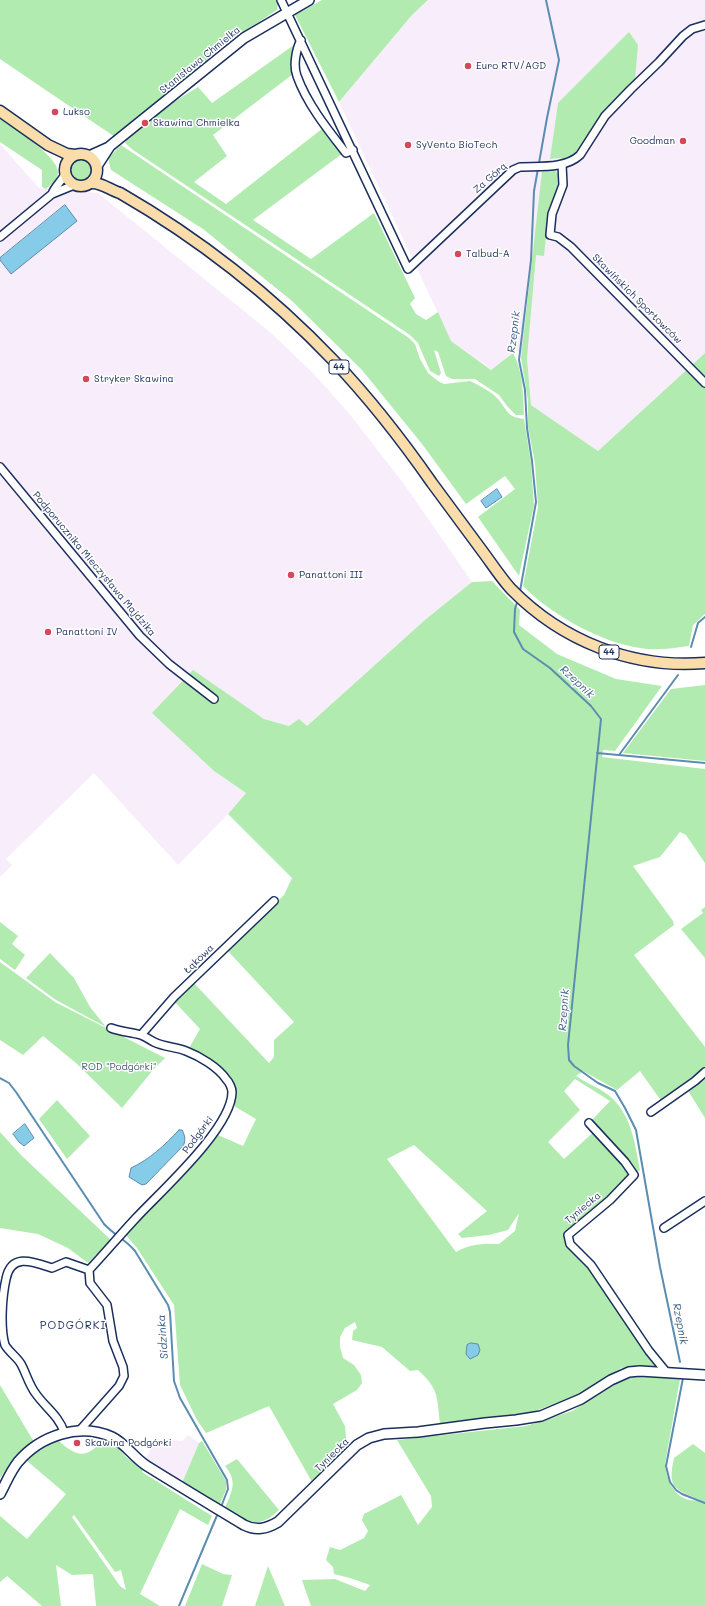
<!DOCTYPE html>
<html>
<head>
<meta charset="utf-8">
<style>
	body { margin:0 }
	canvas { display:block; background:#fff }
</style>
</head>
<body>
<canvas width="705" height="1606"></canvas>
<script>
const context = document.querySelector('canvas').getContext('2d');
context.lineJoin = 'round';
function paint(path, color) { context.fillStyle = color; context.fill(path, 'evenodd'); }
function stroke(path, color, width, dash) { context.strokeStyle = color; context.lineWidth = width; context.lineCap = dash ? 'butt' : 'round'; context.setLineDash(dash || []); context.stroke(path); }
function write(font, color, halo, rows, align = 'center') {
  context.font = font + ' Mali,sans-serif'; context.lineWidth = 3; context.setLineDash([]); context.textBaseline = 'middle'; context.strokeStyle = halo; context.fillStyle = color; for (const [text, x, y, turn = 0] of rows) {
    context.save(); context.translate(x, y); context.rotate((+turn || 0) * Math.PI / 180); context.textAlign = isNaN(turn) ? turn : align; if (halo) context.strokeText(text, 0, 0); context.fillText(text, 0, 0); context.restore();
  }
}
paint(new Path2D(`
	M428,0H705V353L598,451L531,405L527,358L516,350L492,370L451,341L339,102L412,15Z
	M0,144L39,188L98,193L270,332L312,372L348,412L404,484L472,582L426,619L307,726H289L264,719L192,671L153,713L214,771L246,793L228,814L178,865L94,773L6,859L12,865L0,877Z
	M188,1435L199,1443L182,1483L146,1459L155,1439L182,1441Z`), '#f8eefb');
paint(new Path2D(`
	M0,0H277L278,3L277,10L228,42L115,137L0,59Z
	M322,0H428L412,15L339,102L295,15Z
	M629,32L638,45L635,80L604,111L576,153L565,159L559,158L550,159L558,103Z
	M294,45L292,64L293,74L213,135L227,156L194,182L226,204L323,128L343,153L253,220L311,259L374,213L415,298L410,304L416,314L426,320L438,312L451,341L491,370L513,353C523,370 523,394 524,415H516L507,406L499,395L475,379H452L446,376L438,352L434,350L441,373L439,376L430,371L418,343L410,335L133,150L125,143L127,139L172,103L198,87L212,103Z
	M0,119C13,127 61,158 58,174C57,180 50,185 46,189L42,187V170L0,142Z
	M121,145L409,338L415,344L420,359L428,373L438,381L444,384L470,381L474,383C482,387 492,392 498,399C508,411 507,417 524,419L531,463L534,505L519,576L478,517L515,489L505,476L466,504L422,444L362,370L292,301L203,229L111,170L108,158Z
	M69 170a12 12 0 1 1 24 0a12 12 0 1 1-24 0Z
	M554,168L560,178L559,187L549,207L544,256L536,255L527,358L531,405L598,451L705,353V614L693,625L689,646C674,648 656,651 640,648C602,643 550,614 523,586L538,507L535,464L528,426V401L521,358L542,171Z
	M492,581L520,610L519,625L557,654L616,679L662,686L615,751L603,750L602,757L705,769V863L686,835L680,832L660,857L633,866L673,921L674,925L634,955L705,1047V1069L662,1102L640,1071L617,1090L583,1071L576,1076C587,1084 602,1088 613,1099C632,1118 635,1144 640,1170L567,1235L565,1243L592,1268L664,1370L639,1366L621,1368L582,1393L530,1413L440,1424C437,1397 439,1389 418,1370L410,1371L382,1347L352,1340L353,1331L357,1328L355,1322L345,1328L340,1337V1347L343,1358L354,1365L361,1375L362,1383L357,1390L333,1404L345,1426L347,1448L312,1482L269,1406L206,1433L197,1420L180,1385L174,1305L137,1248L125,1234L149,1212L218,1135L243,1146L256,1119L234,1106V1085L230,1078L188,1050L200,1029L173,1000L193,982L269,1063L274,1057V1040L294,1022L227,950L284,895L292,878L228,814L246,793L214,771L152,713L193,670L264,719L289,726L299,719L307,726L426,619L472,582ZM575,1079L610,1101L591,1121L598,1128L564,1159L548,1142L580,1110L564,1091ZM414,1145L487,1211L458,1234L462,1238L489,1235L508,1230L519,1213L515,1231L499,1244C483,1243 470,1244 456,1252L387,1159Z
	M705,685V761L623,753L671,689Z
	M705,907V958L681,929L703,913L701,910Z
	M0,922L18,936L12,944L25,955L15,970L0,959Z
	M50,953L74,978L90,1007L106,1027L56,1000L26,978Z
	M0,962L55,1002L165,1058L153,1070L122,1108L76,1063L43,1036L23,1055L0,1040Z
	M705,1074V1118L687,1089Z
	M57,1100L90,1136L67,1159L39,1119Z
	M0,1132L22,1156L111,1240L88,1263L68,1248L38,1234L0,1228Z
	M635,1376L671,1377L680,1379L665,1464C667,1483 677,1504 700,1500C675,1489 667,1489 674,1458L693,1444L705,1453V1606H311L302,1580L335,1579L365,1591L370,1585L350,1578L334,1574L333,1567L326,1560L330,1547L340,1550L364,1538L368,1531L362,1520L364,1514L401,1495L418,1525L432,1507L431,1496L397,1440L526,1426L572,1411L619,1382Z
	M0,1385L34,1442L13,1459L0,1478Z
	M104,1438L113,1443L126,1457L143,1470L142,1472L212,1516L208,1525L180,1509L140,1594L160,1606H96L93,1574L72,1575L56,1565L61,1606H42L7,1576L0,1582V1516L27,1539L66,1494L27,1461L36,1453L58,1440C77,1458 88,1459 104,1438ZM74,1515L115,1572L121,1570L126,1590L120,1586L72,1517Z
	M202,1441L226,1481V1490L219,1506L182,1483L199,1443Z
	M237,1459L279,1510C257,1531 249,1521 225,1508C232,1491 238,1482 225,1466Z
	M202,1564L223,1574L232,1575L222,1606H185Z
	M268,1566L285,1606H255Z`), '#b2ebb0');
const water = new Path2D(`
	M65,205L77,221L11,274L0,260V258Z
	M497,489L502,497L486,508L481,501Z
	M25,1124L34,1138L24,1146L19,1142L13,1134Z
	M179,1130H182C185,1135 186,1141 183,1146L146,1184L142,1185L129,1177L131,1168C150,1159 164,1146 179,1130Z
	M471,1343L478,1344L480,1350L478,1355L470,1359L466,1354L467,1345Z`);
paint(water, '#86cbe8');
stroke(water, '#5b8db1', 1);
stroke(new Path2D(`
	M520,591L536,502L532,461L527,428L525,390L519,360L531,260L534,191L547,118L559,60L546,0
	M518,599L515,609L514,632L523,649L550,668L591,706L601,719L568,1045L569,1060L574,1066L598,1083L615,1091L625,1108L636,1130L660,1267L680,1362
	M691,647L698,623L705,617
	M597,753L705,763
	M619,755L678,675
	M0,1078L9,1083L16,1092L104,1224C113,1234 126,1240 135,1251L168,1305L170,1312L174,1381L180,1398L227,1480L228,1489L221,1507
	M683,1378L666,1466L670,1482L676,1490L682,1494L705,1503
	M179,1606L218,1513`), '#5b8db1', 2);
const street = new Path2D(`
	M281,0L408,269L513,170L520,167C540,166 565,169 580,155L605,116L631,89L659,62L683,36L692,29L705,25
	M301,40C296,49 293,66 297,76C307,104 328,130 346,153L353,150
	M562,164L563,185L552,214L550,235L558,237L571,247L705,383
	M52,194C55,186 62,181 65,174
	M0,237L52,194L74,185
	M0,467L140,636L169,664L214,699
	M141,1035L174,997L274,901
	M651,1112L695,1081L705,1072
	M589,1123L625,1162L634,1175L610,1200L568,1235L570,1244L591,1265L649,1351L667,1373
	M664,1228L705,1201
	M89,1270C105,1253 120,1235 136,1218C160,1192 232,1128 232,1092C232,1088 229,1082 226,1079C218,1067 199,1056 186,1051C176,1047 164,1047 154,1042C150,1040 146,1037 141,1035C131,1032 121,1032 111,1028
	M64,1432C59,1416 45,1407 36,1394C29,1385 26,1373 21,1364C17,1357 9,1352 5,1345C0,1328 2,1297 6,1279C11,1252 34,1262 52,1268L66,1262L89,1270L90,1283L107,1305L113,1341L123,1367L124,1376L119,1386L80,1430`);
const secondary = new Path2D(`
	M89,156L109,147
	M97,166L110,146L244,38L309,0
	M0,1494C6,1483 10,1472 18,1462C40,1436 79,1422 112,1437C125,1443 134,1458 147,1466C179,1486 211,1505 244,1525C256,1531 266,1529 278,1522L357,1445L369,1438L384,1434L418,1432L485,1423L516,1420L541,1416L581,1399L611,1380L629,1372L640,1371L705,1375`);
const primary = new Path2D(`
	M0,111L48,145L67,154L75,155
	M65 170a16 16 0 1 1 32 0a16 16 0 1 1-32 0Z
	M91,183C101,182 110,190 120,193C198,238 272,296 334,361C370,399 402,440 432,483C449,506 466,529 483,552C492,564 501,578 511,589C562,641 632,669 705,663`);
stroke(street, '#1b2f5e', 10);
stroke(secondary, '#1b2f5e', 12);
stroke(primary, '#1b2f5e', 13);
stroke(street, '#fff', 7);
stroke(secondary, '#fff', 9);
stroke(primary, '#faddab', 10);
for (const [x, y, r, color] of [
	[468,66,4,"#d1495b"],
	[55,112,4,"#d1495b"],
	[145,123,4,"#d1495b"],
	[683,141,4,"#d1495b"],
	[408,145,4,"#d1495b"],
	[458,254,4,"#d1495b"],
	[86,379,4,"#d1495b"],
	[291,575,4,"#d1495b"],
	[48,632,4,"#d1495b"],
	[77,1443,4,"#d1495b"]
]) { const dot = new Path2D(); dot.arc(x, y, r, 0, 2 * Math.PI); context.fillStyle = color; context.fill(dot); stroke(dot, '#fff', 1.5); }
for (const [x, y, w] of [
	[339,367,20],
	[609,652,20]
]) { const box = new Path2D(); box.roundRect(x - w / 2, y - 7, w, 14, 3); context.fillStyle = '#fff'; context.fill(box); stroke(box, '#1b2f5e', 1); }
write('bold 9px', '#1b2f5e', null, [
	["44",339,367],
	["44",609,652]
]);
write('10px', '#1b2f5e', '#fff', [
	["Stanisława Chmielka",200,60,-39],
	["Za Górą",490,178,-41],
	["Skawińskich Sportowców",637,299,45],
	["Podporucznika Mieczysława Majdzika",94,564,50],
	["Łąkowa",199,959,-44],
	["Podgórki",198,1135,-53],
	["Tyniecka",583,1208,-40],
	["Tyniecka",332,1455,-44]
]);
write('10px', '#1b2f5e', '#fff', [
	["Euro RTV/AGD",476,66],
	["Lukso",63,112],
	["Skawina Chmielka",153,123],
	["Goodman",675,141,"right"],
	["SyVento BioTech",416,145],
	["Talbud-A",466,254],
	["Stryker Skawina",94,379],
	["Panattoni III",299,575],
	["Panattoni IV",56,632],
	["Skawina Podgórki",85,1443]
], 'left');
write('10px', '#415e72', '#fff', [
	["ROD \"Podgórki\"",119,1067]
]);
write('italic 11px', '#3b5e87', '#fff', [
	["Rzepnik",514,332,-83],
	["Rzepnik",577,682,43],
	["Rzepnik",564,1010,-86],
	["Rzepnik",680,1324,79],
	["Sidzinka",163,1337,-94]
]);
context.letterSpacing = '1px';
write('11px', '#1b2f5e', '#fff', [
	["PODGÓRKI",73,1326]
]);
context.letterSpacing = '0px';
</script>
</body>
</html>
